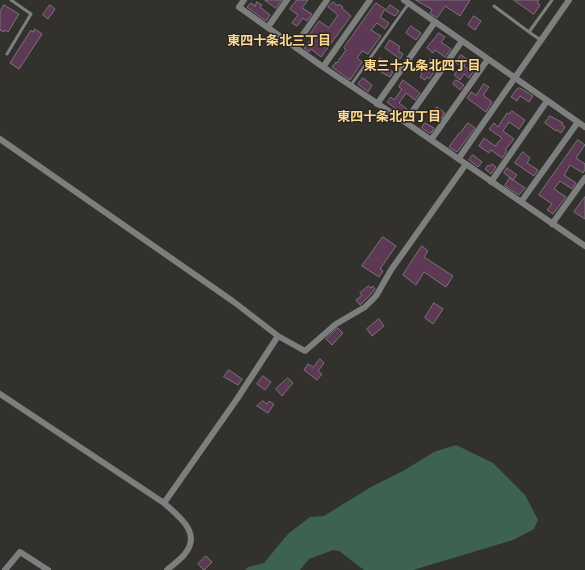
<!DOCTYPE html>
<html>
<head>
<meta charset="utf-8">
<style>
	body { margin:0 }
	canvas { display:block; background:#33312e }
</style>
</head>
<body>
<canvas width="585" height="570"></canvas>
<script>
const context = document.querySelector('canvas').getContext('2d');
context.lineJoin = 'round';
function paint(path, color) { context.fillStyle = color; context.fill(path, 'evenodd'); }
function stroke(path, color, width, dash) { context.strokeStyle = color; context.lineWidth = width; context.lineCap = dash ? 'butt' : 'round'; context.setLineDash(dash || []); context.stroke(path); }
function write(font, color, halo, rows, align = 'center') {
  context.font = font + ' "Noto Sans","Noto Sans JP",sans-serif'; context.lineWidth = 3; context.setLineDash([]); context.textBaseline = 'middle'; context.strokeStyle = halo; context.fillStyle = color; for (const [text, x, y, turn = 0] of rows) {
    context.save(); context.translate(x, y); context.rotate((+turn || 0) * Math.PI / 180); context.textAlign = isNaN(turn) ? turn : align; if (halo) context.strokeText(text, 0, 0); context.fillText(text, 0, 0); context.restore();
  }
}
paint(new Path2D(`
	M456,445L493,463L525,495L538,520L534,529L513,540L413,570H364L339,551L333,550L309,559L300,570H245L248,567L264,563L288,534L310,517L324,516L371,487L403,471L434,452Z`), '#3d6250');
const building = new Path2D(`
	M265,0H282L276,8Z
	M297,0H308L302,8L312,14L307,21L303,18L297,26L292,23L298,15L290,9Z
	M416,0H470L460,16L445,6L437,18L430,13L432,10Z
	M514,0H539L537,3L540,5L534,14Z
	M257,2L262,5L260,7L270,15L266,21L247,7L251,3L255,6Z
	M333,2L338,6L339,4L343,7L342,8L351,16L321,57L311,49L309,52L304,48L311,39L308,37L319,21L329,28L338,15L328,7Z
	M376,3L385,9L380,17L389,23L385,29L377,23L371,30L381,36L368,54L362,51L357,58L362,62L350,80L332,67L336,62L337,63L346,50L344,48Z
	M4,5L19,14L8,32L5,30L4,32L0,30V12Z
	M50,5L55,9L48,19L43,15Z
	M390,5L399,11L395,16L386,11Z
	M474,16L481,21L475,30L468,25Z
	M411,26L421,33L416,40L406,33Z
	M35,29L42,34L19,69L10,63L31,30L33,32Z
	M439,33L445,37L441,42L451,49L445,57L435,50L433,53L427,48Z
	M390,40L400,47L398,51L403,54L400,59L385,48Z
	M461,55L468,60L464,66L473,72L469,78L464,74L460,80L454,75L461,66L456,63Z
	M380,58L387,63L385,66L393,72L390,77L372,67L376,61L377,62Z
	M431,59L439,65L429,79L427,77L425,80L420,77L422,74L421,73Z
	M363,78L372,85L368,92L358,84Z
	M403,80L420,93L415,100L406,93L399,103L408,110L404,115L387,102L391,97L394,100L402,89L399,87Z
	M456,80L464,85L460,90L453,84Z
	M484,84L489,87L483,95L492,102L486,112L467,98L471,92L476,95Z
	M520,88L533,96L529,102L520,96L517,101L511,97L517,89Z
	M437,107L445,113L441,119L433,113Z
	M512,111L525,120L519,129L509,122L503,131L514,139L505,150L507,151L502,158L491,150L489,153L479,146L484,138L495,146L502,138L489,129L494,123L498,127L507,113L509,114Z
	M550,116L563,123L562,125L565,127L561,133L557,130L556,131L545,123Z
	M425,123L434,128L431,133H429L422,128Z
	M468,123L475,128L457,152L449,147L459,133H460Z
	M578,140L585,145L576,158L585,164V170L583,173L570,165L564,175L576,183L572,189L560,181L554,189L566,197L553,214L547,210L552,204L539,195Z
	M523,152L530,158L527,163L538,170L534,176L515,163Z
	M473,155L482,162L478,167L469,160Z
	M492,164L496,167L491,174L485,169L488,165L490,166Z
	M507,168L517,175L513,180L504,173Z
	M510,178L525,188L519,195L505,186Z
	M585,197V219L574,212Z
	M383,237L396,246L380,269L383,271L379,277L362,266Z
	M422,246L428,251L424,257L453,276L446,287L424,272L416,285L403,275Z
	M369,286L371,288L373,286L375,289L372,293L360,305L356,300L362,295L360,293Z
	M434,303L443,309L433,324L425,318Z
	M379,319L384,326L372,336L367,329Z
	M338,328L343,333L332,345L326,339Z
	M320,359L324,363L318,371L322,374L317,380L304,370L308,364L313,367Z
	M229,370L242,379L238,385L224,377Z
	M263,376L271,382L265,390L257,384Z
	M288,378L293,383L282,396L276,389Z
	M263,401L267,404L269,401L274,404L268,413L257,406Z
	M206,556L212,562L204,570L198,564Z`);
paint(building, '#5d3956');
stroke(building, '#797578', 1);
stroke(new Path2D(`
	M494,6L529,32
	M542,41L529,32L552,0
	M7,54L31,14L11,0
	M351,85L409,3`), '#7d7f7e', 3);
stroke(new Path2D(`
	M244,0L239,7L323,67L405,122L585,246
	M404,0L585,127
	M268,27L287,0
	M295,46L327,0
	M323,67L370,0
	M377,104L435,22
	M405,122L462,41
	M0,139L234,302L278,336L305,351L336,324L365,307L376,296L391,270L466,164
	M431,140L488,59
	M459,158L569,0
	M491,182L547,101
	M521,202L578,122
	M552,224L585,178
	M0,394L164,503C179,517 203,533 184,555C179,561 172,565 167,570
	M164,503L237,399L278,336
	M5,570L20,552L48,570`), '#7d7f7e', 6);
write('bold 13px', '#feda90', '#292724', [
	["東四十条北三丁目",279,41],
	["東三十九条北四丁目",422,66],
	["東四十条北四丁目",389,117]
]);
</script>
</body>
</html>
